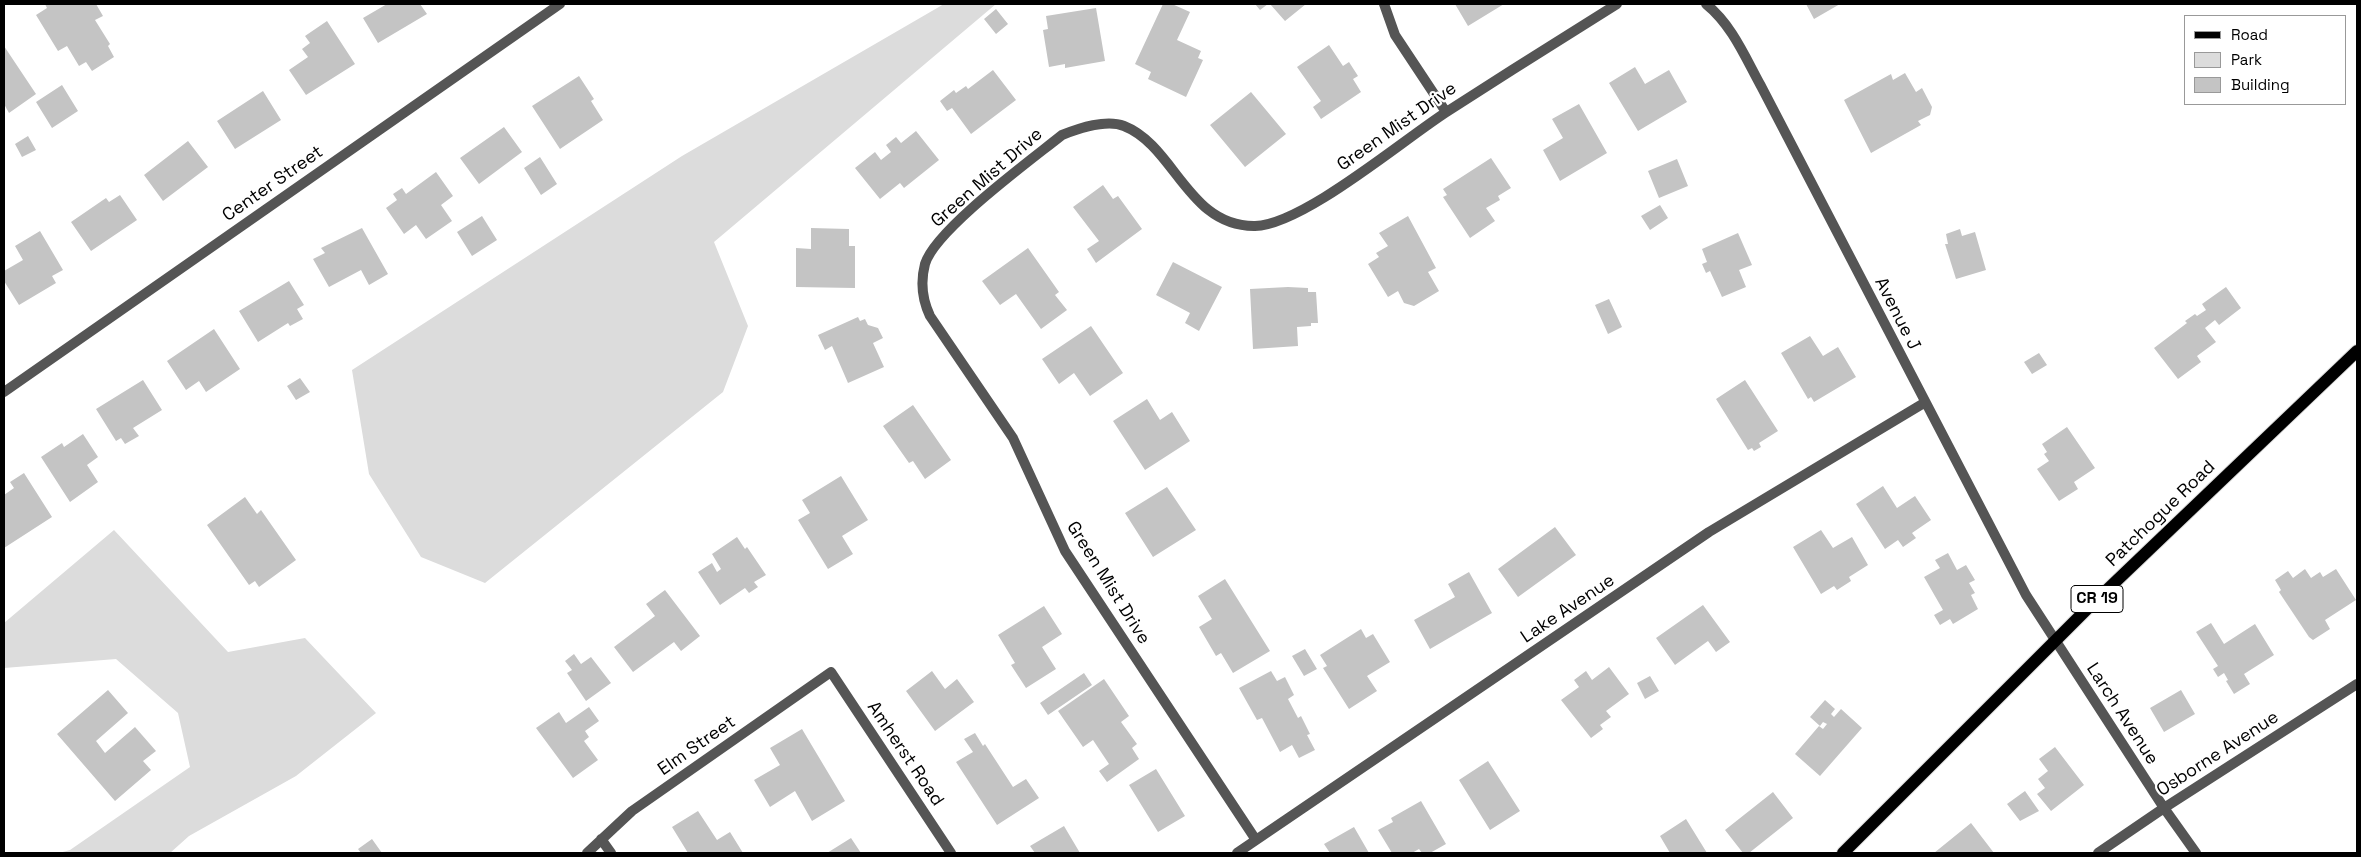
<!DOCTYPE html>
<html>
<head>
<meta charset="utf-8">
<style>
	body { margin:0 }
	#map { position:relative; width:2361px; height:857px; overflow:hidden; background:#fff; font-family:"Space Grotesk",sans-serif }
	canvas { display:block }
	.frame { position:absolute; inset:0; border:5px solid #000; pointer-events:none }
	.legend { position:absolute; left:2184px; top:15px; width:162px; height:90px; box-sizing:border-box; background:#fff; border:1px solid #999; margin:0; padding:6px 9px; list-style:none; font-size:15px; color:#000 }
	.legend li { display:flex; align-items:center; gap:10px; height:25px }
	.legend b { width:25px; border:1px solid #999 }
</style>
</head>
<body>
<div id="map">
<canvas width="2361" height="857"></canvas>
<div class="frame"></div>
<ul class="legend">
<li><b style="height:6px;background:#000"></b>Road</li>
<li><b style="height:14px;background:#dcdcdc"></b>Park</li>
<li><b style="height:14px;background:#c4c4c4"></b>Building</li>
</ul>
</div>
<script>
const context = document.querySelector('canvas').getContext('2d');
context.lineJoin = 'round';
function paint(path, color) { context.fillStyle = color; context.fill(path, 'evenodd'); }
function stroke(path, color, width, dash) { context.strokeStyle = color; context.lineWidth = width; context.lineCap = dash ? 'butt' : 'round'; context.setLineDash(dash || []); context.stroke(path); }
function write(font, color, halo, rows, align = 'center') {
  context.font = font + ' "Space Grotesk",sans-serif'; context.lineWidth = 4.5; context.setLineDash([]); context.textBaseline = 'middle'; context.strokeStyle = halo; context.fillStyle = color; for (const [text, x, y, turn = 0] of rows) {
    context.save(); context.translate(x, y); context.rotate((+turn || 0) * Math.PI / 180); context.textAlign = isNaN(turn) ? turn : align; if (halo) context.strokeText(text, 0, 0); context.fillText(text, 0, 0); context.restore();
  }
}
paint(new Path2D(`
	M944,4H996L714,242L748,326L723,392L485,583L421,557L369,474L352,370L682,156Z
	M114,530L228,652L305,638L376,713L296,776L189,836L170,853H59L70,850L190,767L178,713L116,659L4,668V623Z`), '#dcdcdc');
paint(new Path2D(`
	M45,4H96L103,16L95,20L110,44L108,46L114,57L92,71L86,62L79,66L67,46L58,51L36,15L47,8Z
	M387,4H420L427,14L378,43L363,18Z
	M1163,4H1172L1190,12L1177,40L1201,51L1198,58L1203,60L1186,97L1148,79L1151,72L1135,64Z
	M1255,4H1268L1260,10Z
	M1270,4H1306L1285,21Z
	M1455,4H1504L1468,26Z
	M1806,4H1840L1814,19Z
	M1096,8L1105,61L1065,68V64L1049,67L1043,30L1048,29L1046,16Z
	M996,9L1008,24L996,34L984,19Z
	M327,21L355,64L306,95L289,70L308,57L302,49L310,43L305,36Z
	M1329,45L1343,66L1349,62L1358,76L1353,79L1361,92L1321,119L1313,107L1321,101L1297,67Z
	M4,46L36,94L9,113L4,104Z
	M1635,67L1645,84L1669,70L1687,102L1638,131L1609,83Z
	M993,70L1016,100L971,134L952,108L947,111L940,101L954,90L956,93L966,86L968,89Z
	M1905,73L1916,92L1922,88L1932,107L1930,115L1918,121L1921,125L1871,153L1844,100L1891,74L1893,80Z
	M579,76L594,99L591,101L603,120L560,149L532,106Z
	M62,85L78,111L52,128L36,102Z
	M263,91L281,120L235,149L217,121Z
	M1251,92L1286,134L1245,167L1210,125Z
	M1579,104L1607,153L1560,181L1543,150L1563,138L1552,119Z
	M504,127L522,152L479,184L460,158Z
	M916,131L939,160L904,188L900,183L880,199L855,168L875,152L881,160L891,152L886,145L896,137L901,143Z
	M28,136L36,150L22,157L15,144Z
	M188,141L208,167L163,201L144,175Z
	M540,157L557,184L541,195L524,168Z
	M1491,158L1511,188L1498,196L1500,200L1486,208L1495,221L1470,238L1443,197L1447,195L1443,189Z
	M1677,159L1688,186L1659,198L1648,171Z
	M436,172L453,196L441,205L452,221L426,239L416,225L404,234L386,208L397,200L393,194L402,188L406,194Z
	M1103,185L1113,199L1118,196L1142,229L1096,263L1087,249L1099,241L1073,207Z
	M120,195L137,220L91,251L71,222L106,198L109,202Z
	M1660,205L1668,218L1650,230L1641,216Z
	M482,216L497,240L472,256L457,232Z
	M1408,216L1436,268L1428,272L1439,291L1414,306L1404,303L1398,291L1388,297L1368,264L1379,257L1376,253L1388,246L1379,233Z
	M362,228L388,274L369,285L361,270L329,287L313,259L325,253L321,248Z
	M811,228L849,229V246H855V288L796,287V248L811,249Z
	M1960,229L1962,236L1975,232L1986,270L1956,279L1945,244H1948L1946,234Z
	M40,231L63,270L52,276L56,283L19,305L4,281V271L23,260L15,246Z
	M1738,233L1752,265L1739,270L1746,287L1722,297L1710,271L1706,273L1702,264L1707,262L1702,249Z
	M1028,248L1059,292L1055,295L1067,310L1041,329L1016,294L1000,305L982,281Z
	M1173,262L1222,287L1199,331L1185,323L1190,313L1156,295Z
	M289,281L304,305L297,309L303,319L290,326L288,323L258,342L239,311Z
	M1288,287L1308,288V292H1316L1318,323H1311V326L1297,327L1298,346L1253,349L1250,289Z
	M2226,287L2241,308L2219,325L2215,320L2205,328L2216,342L2197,356L2201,362L2178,379L2154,348L2187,323L2185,321L2195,314L2197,316L2206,310L2202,304Z
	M1609,299L1622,327L1608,334L1595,305Z
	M858,317L860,321L865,319L868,325L878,328L883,338L873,343L884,367L848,383L832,346L825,350L818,335Z
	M1091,326L1123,373L1090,396L1074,373L1059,384L1042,359Z
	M214,329L240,369L206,392L199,381L186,390L167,361Z
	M1810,336L1823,356L1838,347L1856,377L1814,402L1811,397L1808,399L1781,353Z
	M2039,353L2047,365L2032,374L2024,362Z
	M300,378L310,392L296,400L287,386Z
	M143,380L162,410L133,428L139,436L125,444L121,438L116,441L96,409Z
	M1745,380L1778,431L1759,443L1761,447L1754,451L1752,448L1748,450L1716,399Z
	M1147,399L1160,420L1172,412L1190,441L1145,470L1113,421Z
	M913,405L951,460L925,479L913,461L909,463L883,426Z
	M2067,427L2095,468L2074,482L2078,489L2059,501L2037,469L2049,461L2044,454L2047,452L2042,444Z
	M83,434L98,457L87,465L98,482L70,502L41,457L62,443L64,447Z
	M24,473L52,517L4,548V495L14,488L10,482Z
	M841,476L868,520L842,536L853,554L828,569L798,520L810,513L802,500Z
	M1883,486L1897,508L1915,496L1931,520L1912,533L1916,538L1903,547L1898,540L1885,549L1856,504Z
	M1167,487L1196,530L1153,557L1125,513Z
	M245,497L257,514L261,510L296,560L259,587L255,581L249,585L207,525Z
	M1555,527L1576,555L1518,597L1498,569Z
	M1821,530L1833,548L1852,537L1868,565L1849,577L1851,581L1837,590L1834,586L1821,594L1793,547Z
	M737,537L745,549L747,547L766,575L754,582L758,587L749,593L745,588L720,605L698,572L712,563L717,572L721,569L712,554Z
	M1948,553L1957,570L1966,565L1975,580L1969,583L1975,593L1971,595L1978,609L1953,624L1950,619L1940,625L1934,615L1943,610L1924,577L1940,568L1935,560Z
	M2305,569L2311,578L2320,572L2323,577L2336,569L2356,600L2325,620L2330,629L2313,640L2309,637L2279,592L2281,590L2275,580L2288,571L2293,578Z
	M1469,572L1492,613L1430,649L1414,620L1455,597L1448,584Z
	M1225,579L1270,651L1233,673L1221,653L1216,656L1199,627L1212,619L1198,596Z
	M665,590L700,636L681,651L674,642L633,672L614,647L655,616L646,604Z
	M1703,605L1730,642L1716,652L1708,641L1675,665L1656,638Z
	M1044,606L1062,634L1042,647L1056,669L1026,688L1011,665L1015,663L998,635Z
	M2211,623L2224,644L2255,624L2274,655L2244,674L2250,684L2234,694L2226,681L2228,680L2224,673L2218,677L2213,669L2218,666L2196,632Z
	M1361,629L1366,638L1373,634L1390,662L1367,676L1377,691L1349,709L1323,668L1327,666L1320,655Z
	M1305,649L1317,669L1304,676L1292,656Z
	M574,654L581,664L591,657L611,683L586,701L567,673L572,670L565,661Z
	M1609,667L1629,694L1606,711L1611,717L1600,725L1603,729L1591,738L1561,700L1579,687L1574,680L1586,671L1592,680Z
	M932,671L945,689L957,679L974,702L935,731L906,691Z
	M1271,671L1277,681L1285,677L1294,695L1288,699L1298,718L1301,716L1310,734L1307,735L1315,750L1299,758L1292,745L1280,752L1262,718L1257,720L1239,688Z
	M1084,673L1092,685L1048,715L1040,703Z
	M1650,676L1659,691L1645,699L1637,683Z
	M1104,679L1129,716L1121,722L1137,744L1132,748L1139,759L1107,782L1099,771L1109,764L1093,740L1083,747L1058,711Z
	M108,690L128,713L96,741L105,753L135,727L156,751L143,761L151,770L115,801L57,734Z
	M2181,690L2195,714L2164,732L2150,708Z
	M1825,700L1835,709L1831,714L1834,717L1841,709L1862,728L1820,776L1795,754L1819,726L1823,729L1827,724L1823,722L1820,726L1810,717Z
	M589,707L599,721L585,731L589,737L584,741L598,760L573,778L536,728L559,712L566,723Z
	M802,729L845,801L812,821L795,791L770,807L754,780L780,765L770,748Z
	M975,733L983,746L985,744L1013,787L1026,779L1039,798L997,825L956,762L973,752L964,739Z
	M2055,747L2084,785L2051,811L2037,794L2045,788L2038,779L2048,771L2039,759Z
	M1488,761L1520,811L1490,830L1459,780Z
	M1156,769L1185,816L1158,832L1129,785Z
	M2025,791L2039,811L2020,821L2007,804Z
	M1773,792L1793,818L1749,853H1743L1725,830Z
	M1421,801L1446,844L1430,853H1422L1419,849L1412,853H1392L1378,830L1393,822L1391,818Z
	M698,811L717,840L730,832L743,853H688L672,827Z
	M1686,819L1707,853H1670L1660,836Z
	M1971,823L1994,853H1934Z
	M1064,826L1080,853H1035L1030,846Z
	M1354,827L1369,853H1330L1324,844Z
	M851,838L861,853H827Z
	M372,839L382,853H361L358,849Z`), '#c4c4c4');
const primary = new Path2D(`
	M1843,853L2087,609L2357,351`);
stroke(primary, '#dbdbdb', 14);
stroke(new Path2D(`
	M1384,4L1395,35L1446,112
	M1706,4C1732,25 1745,57 1761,86L2026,595L2164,808L2196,853
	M4,392L560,4
	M601,839L611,853
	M1256,840L1065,551L1013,438L930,316C922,299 920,283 925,264C935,230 1031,160 1062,135C1080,128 1106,119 1124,126C1175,146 1188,227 1255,226C1303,225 1404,139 1448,111C1504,75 1561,39 1617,4
	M587,853L632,811L831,672L951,853
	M1237,853L1709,532L1924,403
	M2098,853L2164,808L2357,684`), '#555', 10);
stroke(primary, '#000', 12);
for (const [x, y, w] of [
	[2097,599,52]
]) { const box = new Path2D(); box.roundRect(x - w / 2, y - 13.5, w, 27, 4); context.fillStyle = '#fff'; context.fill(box); stroke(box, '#000', 1); }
write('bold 16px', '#000', null, [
	["CR 19",2097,599]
]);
write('18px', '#000', '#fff', [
	["Green Mist Drive",1397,127,-35],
	["Green Mist Drive",987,178,-41],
	["Center Street",273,184,-35],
	["Avenue J",1897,314,63],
	["Patchogue Road",2161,514,-44],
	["Green Mist Drive",1108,583,58],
	["Lake Avenue",1568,609,-34],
	["Larch Avenue",2122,714,57],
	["Elm Street",697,746,-35],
	["Amherst Road",905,754,56],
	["Osborne Avenue",2218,754,-33]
]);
</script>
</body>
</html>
